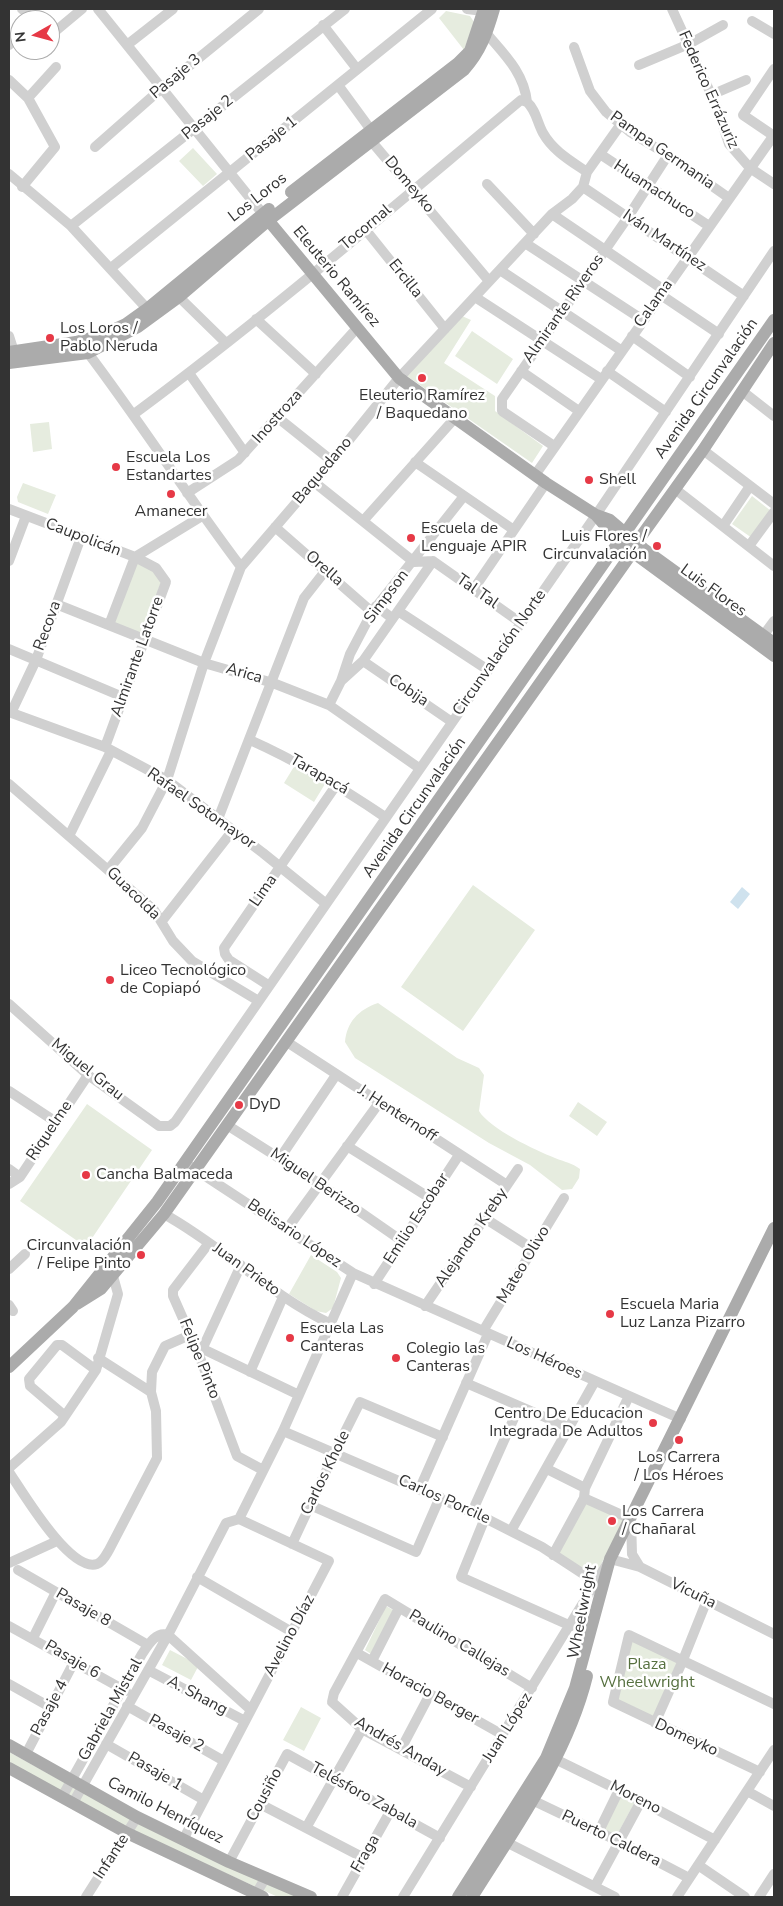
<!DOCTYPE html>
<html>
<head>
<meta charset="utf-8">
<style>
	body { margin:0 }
	#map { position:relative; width:783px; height:1906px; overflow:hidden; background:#fff; font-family:"Nunito Sans",sans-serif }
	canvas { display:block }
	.frame { position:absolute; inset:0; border:10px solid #333; pointer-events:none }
	.north { position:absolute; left:10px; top:10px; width:50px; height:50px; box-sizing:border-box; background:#fff; border:1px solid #adadad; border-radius:50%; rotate:263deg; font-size:14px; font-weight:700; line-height:20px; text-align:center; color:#333 }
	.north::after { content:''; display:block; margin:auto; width:18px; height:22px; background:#e63946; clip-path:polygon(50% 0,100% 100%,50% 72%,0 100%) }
</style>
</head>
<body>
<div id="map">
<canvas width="783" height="1906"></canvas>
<div class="frame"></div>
<div class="north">N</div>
</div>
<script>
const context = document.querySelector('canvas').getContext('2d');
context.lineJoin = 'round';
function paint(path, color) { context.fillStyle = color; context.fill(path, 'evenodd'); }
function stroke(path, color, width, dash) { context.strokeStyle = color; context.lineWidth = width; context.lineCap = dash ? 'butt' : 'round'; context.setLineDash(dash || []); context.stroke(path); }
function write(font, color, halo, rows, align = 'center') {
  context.font = font + ' "Nunito Sans",sans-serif'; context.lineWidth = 5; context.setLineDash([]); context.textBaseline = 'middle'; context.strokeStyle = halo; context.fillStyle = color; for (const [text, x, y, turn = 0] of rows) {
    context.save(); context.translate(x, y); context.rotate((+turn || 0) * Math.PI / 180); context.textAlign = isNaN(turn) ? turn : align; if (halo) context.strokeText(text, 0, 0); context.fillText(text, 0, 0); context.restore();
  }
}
paint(new Path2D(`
	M446,11L470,16L474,22L464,50L439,18Z
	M193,148L217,174L203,186L179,161Z
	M462,316L471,320L444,363L495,396V411L543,446L532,463L407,376Z
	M472,331L513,359L497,384L455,356Z
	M49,422L52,449L33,452L30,424Z
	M23,483L56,495L48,514L18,502L17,497Z
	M752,496L771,511L752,538L732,524Z
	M135,562L155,570L161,582L143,632L141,634L112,622Z
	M295,765L325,784L314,802L284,783Z
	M473,885L535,930L463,1031L401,987Z
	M378,1003L457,1058L479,1068L484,1075L479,1111C490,1129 535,1150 555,1158C565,1162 572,1163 580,1169L579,1178L572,1189L562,1190L530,1165L489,1143L355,1058L345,1042C347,1022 358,1010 378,1003Z
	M578,1102L607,1122L597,1136L569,1116Z
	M87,1104L152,1150L86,1247L20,1201Z
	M311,1255L337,1272L341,1278L333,1308L326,1313L316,1311L289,1294Z
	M584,1501L624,1519L595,1576L555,1553Z
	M386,1606L393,1610L371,1654L365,1650Z
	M632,1639L678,1660L653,1717L617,1700Z
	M170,1650L199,1665L191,1680L162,1665Z
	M301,1707L321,1718L304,1751L283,1740Z
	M9,1752L78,1790L306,1897H278L129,1829L9,1763Z
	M620,1795L635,1802L616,1837L602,1832Z`), '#e6ecdf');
paint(new Path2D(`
	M742,887L750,894L738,909L730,902Z`), '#cfe2ee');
stroke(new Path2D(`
	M22,9L35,20
	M98,9L263,214
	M467,9L483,11
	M672,9L716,105L729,144L750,168L774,184
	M752,21L774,34
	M323,25L357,69
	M50,32L52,34L82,9
	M487,34C505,55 524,73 527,102C536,110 537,122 543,133C553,151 571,161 587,172
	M9,45L14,39
	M127,45L173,9
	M574,47L590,91L606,112L630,132L668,155L729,198
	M639,65L689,44L723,25
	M9,80L28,98L55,147L22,187
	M338,85L371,130L372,142L489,281
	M711,95L746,80
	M28,98L56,67
	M774,136L743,115L774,69
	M95,147L162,88L259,9
	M600,154L709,226
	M9,174L71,226L151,313
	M487,184L534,234
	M583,187L744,296
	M552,214L664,290
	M71,226L345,9
	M365,229L445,329
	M525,243L643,320
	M111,268L432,9
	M500,270L622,351
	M661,295L719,334
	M179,297L226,343
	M475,297L601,379
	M256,319L316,374
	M9,336L16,358
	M632,336L690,377
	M88,353C141,423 188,497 241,567
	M521,371L579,411
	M607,371L666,412
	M189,373L245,453
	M742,391L774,416
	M134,414C268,315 394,206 521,100L527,102
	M277,417L332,461
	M554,446L502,411V399L628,217L668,155
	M703,450L774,504
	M415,462L514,530
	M535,475L774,135
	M314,482L414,562L433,561
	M675,489L774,566
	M187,493L238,460L357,328
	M9,509L135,557L156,568L166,582L105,747
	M363,521L455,418
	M723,526L750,486
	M275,527L372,612
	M749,546L774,512
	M9,561L26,516
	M433,561L521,623
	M473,590L546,483
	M56,604L204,663L273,683L329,705L419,768
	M376,606L392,618
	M398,611L488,670
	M109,625L135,557L202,516
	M760,640L774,621
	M9,649L123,697
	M363,661L452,722
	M341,681L363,661L433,561
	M329,705L341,681L350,654L372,612L464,496
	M9,712L105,747L167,780L263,853L325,903
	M11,713L36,660L81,537
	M250,740C299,762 341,787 385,817
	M9,784L154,910L173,941L192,961L257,1000
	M218,819L304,598L326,570
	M69,836L111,751
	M108,870L142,828L167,780L204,663L241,567L332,461L399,378L552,214L572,199L583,187L587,172L621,124
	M162,921L233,830
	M268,985L229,960L225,954L224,948L337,784
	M9,1004L88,1075L159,1126H170L175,1122L596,515L774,251
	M287,1042L507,1185
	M9,1091L56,1122
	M227,1125L320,1184L402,1241
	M347,1146L430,1198
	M280,1158L336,1075
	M190,1166L353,1273L681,1419
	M9,1169L20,1177
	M9,1184L20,1177L88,1075
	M164,1214C222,1246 270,1295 331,1324
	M486,1219L533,1249
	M287,1229L379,1103
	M209,1243L173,1290V1296L199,1355L237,1456L263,1470
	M9,1269L25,1254
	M374,1284L459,1155
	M9,1305L13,1311
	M425,1306L518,1169
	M483,1331L564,1198
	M203,1349L299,1395
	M200,1354L241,1265
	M98,1358L151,1392
	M250,1372L283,1297
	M466,1383L570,1428
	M65,1416L30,1386L29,1379L57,1345H62L96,1370
	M283,1431L485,1518L542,1547L597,1583
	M9,1468L61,1422L96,1370L118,1294L113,1276
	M547,1469L585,1488
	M9,1472C22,1491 70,1573 97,1564C103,1562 106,1555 109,1550L157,1458L156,1411L151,1392L152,1372L165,1346L190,1335
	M420,1488L488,1334
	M584,1498L631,1519L632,1554L640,1567
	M310,1505L416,1552L440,1497
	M472,1512L519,1407
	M485,1518L461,1577L571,1626
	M511,1531L595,1381
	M292,1544L335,1452L360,1402L443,1437
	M553,1555L584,1498L585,1488L629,1396
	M9,1563L57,1541
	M18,1570L148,1645
	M197,1577L292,1632
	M9,1626L126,1691
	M168,1635L251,1710
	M33,1638L56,1592
	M357,1653L503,1735
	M372,1661L399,1608
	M148,1670L245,1721
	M9,1684L50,1707
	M127,1706L224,1761
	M655,1723L683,1660L707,1600
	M106,1744L204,1800
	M401,1749L430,1694
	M26,1754L74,1662
	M555,1759L641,1801L715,1840
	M760,1772L613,1702L629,1635L774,1704
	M471,1787L362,1729L332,1702L334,1693L385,1599L532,1688
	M747,1791L774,1806
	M62,1797L142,1654C148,1645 156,1631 168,1635
	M532,1800L620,1842L689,1878
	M73,1803L168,1635L226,1523L239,1519L283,1431L353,1273
	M260,1804L364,1858
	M306,1828L362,1729
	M598,1833L619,1790
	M183,1840L329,1561L239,1519
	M506,1842L615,1897
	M229,1862L287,1754L440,1838
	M698,1865L745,1897
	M595,1886L641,1801
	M86,1897L137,1817
	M254,1897L266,1877
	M342,1897L391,1810
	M403,1897L610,1559L640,1567L774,1634
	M677,1897L774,1750
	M759,1897L774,1874`), '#d0d0d0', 10);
stroke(new Path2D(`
	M291,192L458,63L470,51L484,9
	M263,214L399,378L546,483L596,515L610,520L644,549L774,643
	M9,352L76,342L102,335L126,324L147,309L269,209
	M9,363L88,353L138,327L179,297L269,220L464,70C481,51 487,33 494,9
	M596,515L620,543L774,656
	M77,1304L101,1289L164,1214L632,553L637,542L703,450L774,343
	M9,1367L73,1307L157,1202L774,320
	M9,1745L137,1817L229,1862L311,1897
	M9,1768L127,1833L263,1897
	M458,1897L546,1758L575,1688L610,1559L774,1228
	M472,1897C515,1828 567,1757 587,1676`), '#ababab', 12);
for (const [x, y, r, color] of [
	[50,338,5,"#e63946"],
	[422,378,5,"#e63946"],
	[116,467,5,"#e63946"],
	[589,480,5,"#e63946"],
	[171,494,5,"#e63946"],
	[411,538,5,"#e63946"],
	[657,546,5,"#e63946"],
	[110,980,5,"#e63946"],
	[239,1105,5,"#e63946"],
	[86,1175,5,"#e63946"],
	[141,1255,5,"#e63946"],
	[610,1314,5,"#e63946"],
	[290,1338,5,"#e63946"],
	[396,1358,5,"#e63946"],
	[653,1423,5,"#e63946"],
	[679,1440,5,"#e63946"],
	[612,1521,5,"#e63946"]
]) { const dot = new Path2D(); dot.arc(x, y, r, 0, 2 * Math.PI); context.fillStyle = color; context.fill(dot); stroke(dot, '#fff', 2); }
write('16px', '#333', '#fff', [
	["Pasaje 3",176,77,-40],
	["Federico Errázuriz",708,90,66],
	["Pasaje 2",208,118,-39],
	["Pasaje 1",272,139,-39],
	["Pampa Germania",662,151,35],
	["Domeyko",409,185,50],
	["Huamachuco",654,190,33],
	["Los Loros",258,198,-38],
	["Tocornal",366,228,-40],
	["Iván Martínez",664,241,34],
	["Eleuterio Ramírez",336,277,50],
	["Ercilla",405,279,51],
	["Calama",654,304,-55],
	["Almirante Riveros",564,309,-55],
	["Avenida Circunvalación",707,389,-55],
	["Inostroza",278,417,-48],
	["Baquedano",323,471,-50],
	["Caupolicán",83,538,21],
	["Orella",324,569,41],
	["Luis Flores",713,591,36],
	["Tal Tal",477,592,35],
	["Simpson",387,597,-53],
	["Recova",48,626,-70],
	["Circunvalación Norte",500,653,-55],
	["Almirante Latorre",138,657,-70],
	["Arica",244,674,16],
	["Cobija",408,691,34],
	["Tarapacá",319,775,30],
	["Avenida Circunvalación",415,808,-55],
	["Rafael Sotomayor",201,809,35],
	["Lima",264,891,-55],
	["Guacolda",133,894,44],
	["Miguel Grau",87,1070,39],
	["J. Henternoff",397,1114,33],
	["Riquelme",50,1131,-56],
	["Miguel Berizzo",315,1182,34],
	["Emilio Escobar",417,1219,-57],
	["Belisario López",294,1234,34],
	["Alejandro Kreby",472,1238,-56],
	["Mateo Olivo",524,1265,-59],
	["Juan Prieto",246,1270,36],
	["Felipe Pinto",199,1359,68],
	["Los Héroes",544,1359,24],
	["Carlos Khole",326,1473,-64],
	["Carlos Porcile",444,1500,24],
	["Vicuña",693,1594,26],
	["Pasaje 8",83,1608,30],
	["Wheelwright",583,1612,-79],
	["Avelino Díaz",290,1636,-62],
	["Paulino Callejas",459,1644,31],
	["Pasaje 6",72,1660,30],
	["Horacio Berger",430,1694,29],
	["A. Shang",197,1696,28],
	["Pasaje 4",50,1708,-62],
	["Gabriela Mistral",111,1710,-61],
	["Juan López",508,1728,-58],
	["Pasaje 2",176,1734,29],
	["Domeyko",686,1738,25],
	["Andrés Anday",400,1747,30],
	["Pasaje 1",155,1772,30],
	["Cousiño",265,1795,-62],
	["Telésforo Zabala",364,1796,29],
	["Moreno",635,1798,27],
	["Camilo Henríquez",165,1811,27],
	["Puerto Caldera",611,1839,26],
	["Fraga",366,1854,-60],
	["Infante",112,1857,-57]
]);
write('16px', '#333', '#fff', [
	["Los Loros /",60,329],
	["Pablo Neruda",60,347],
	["Eleuterio Ramírez",422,396,"center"],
	["/ Baquedano",422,414,"center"],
	["Escuela Los",126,458],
	["Estandartes",126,476],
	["Shell",599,480],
	["Amanecer",171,512,"center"],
	["Escuela de",421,529],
	["Lenguaje APIR",421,547],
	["Luis Flores /",647,537,"right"],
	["Circunvalación",647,555,"right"],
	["Liceo Tecnológico",120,971],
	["de Copiapó",120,989],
	["DyD",249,1105],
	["Cancha Balmaceda",96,1175],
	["Circunvalación",131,1246,"right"],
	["/ Felipe Pinto",131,1264,"right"],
	["Escuela Maria",620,1305],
	["Luz Lanza Pizarro",620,1323],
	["Escuela Las",300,1329],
	["Canteras",300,1347],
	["Colegio las",406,1349],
	["Canteras",406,1367],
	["Centro De Educacion",643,1414,"right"],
	["Integrada De Adultos",643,1432,"right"],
	["Los Carrera",679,1458,"center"],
	["/ Los Héroes",679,1476,"center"],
	["Los Carrera",622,1512],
	["/ Chañaral",622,1530]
], 'left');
write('16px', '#56703f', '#fff', [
	["Plaza",647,1665],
	["Wheelwright",647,1683]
]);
</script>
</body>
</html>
